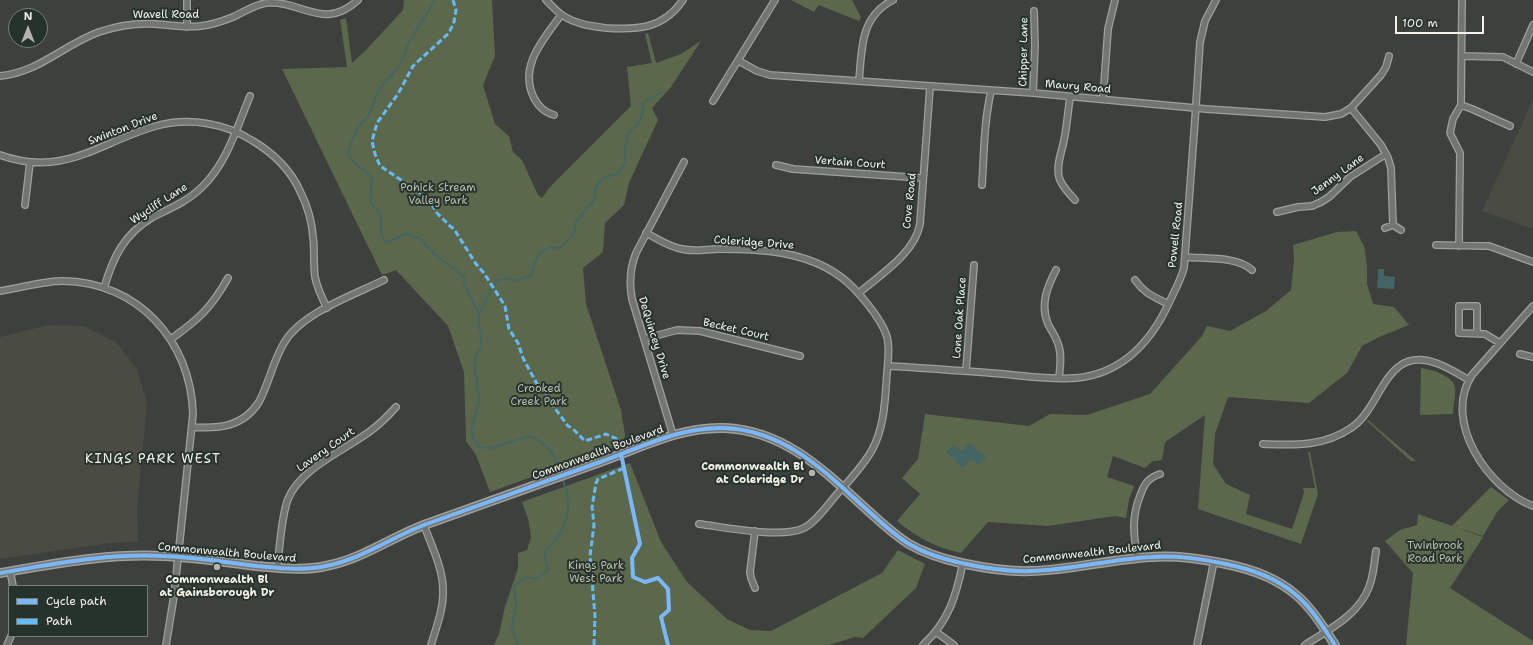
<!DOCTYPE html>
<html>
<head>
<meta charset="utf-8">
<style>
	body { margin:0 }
	#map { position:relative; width:1533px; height:645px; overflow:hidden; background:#3d403c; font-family:"Shantell Sans",sans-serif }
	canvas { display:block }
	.legend { position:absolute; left:8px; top:585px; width:140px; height:52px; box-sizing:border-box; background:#26332d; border:1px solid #787f78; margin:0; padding:5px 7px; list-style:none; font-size:12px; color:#f4f1e8 }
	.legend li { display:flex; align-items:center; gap:8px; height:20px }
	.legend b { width:20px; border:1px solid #787f78 }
	.north { position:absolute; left:8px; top:8px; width:40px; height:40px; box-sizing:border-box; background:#26332d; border:1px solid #787f78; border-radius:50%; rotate:0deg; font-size:11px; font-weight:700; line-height:16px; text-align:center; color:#f4f1e8 }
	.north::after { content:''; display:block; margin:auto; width:14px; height:18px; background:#b4b3ac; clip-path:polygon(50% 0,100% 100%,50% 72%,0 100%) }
	.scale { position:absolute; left:1395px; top:16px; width:89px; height:18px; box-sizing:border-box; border:2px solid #f4f1e8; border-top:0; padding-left:5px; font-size:12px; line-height:14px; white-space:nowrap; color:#f4f1e8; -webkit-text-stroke:3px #26332d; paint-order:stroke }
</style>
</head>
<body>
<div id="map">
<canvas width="1533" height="645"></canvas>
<ul class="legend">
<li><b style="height:5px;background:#7ab7fb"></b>Cycle path</li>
<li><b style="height:5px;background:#63bbfa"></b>Path</li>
</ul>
<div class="north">N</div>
<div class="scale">100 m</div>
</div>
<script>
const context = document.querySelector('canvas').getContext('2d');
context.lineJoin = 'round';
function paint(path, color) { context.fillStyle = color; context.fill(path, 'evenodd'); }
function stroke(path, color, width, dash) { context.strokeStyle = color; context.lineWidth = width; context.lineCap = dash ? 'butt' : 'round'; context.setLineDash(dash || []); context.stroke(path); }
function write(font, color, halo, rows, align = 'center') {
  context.font = font + ' "Shantell Sans",sans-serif'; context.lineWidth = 4; context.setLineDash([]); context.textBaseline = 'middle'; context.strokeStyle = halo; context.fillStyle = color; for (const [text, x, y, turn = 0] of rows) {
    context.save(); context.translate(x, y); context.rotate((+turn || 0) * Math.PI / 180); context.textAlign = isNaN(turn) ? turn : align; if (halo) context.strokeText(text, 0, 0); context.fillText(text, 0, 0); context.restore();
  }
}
paint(new Path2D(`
	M1533,100V229L1482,211Z
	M48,325L84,326L116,342L137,369L147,403L137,510L138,542L110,543L0,559V337Z`), '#4a4b42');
paint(new Path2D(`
	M404,0H492L495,56L483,85L495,124L509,136L513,152L522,160L538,195L542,198L549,188L631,106L627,67L652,63L645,34L648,33L656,63L681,54L701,41L671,87L652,108L658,120L629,183L624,205L605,223L603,252L583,268L586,304L621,410L625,435L623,444L490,492L476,455L466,441L464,372L448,326L396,270L382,275L282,69L347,67L340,20L346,18L352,63L365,51L403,10Z
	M791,0H852L861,17L859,21L819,5L814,12Z
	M1356,231L1364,246L1367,265V284L1373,304L1394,307L1409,325L1379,337L1362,346L1347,373L1309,403L1228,397L1215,434L1213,464L1226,484L1250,495L1246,514L1292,529L1304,493L1303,488H1315L1308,452H1310L1318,494L1301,544L1198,509L1205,415L1165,442L1162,460L1153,461L1145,468L1113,456L1107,477L1134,486L1129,500L1126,518L1115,516L1048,526L988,522L961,553C937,548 916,537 897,521L920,494L902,478L918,459L925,414L1029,426L1050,414L1087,415L1150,394L1202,336L1207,326L1230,331L1266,311L1291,290L1294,260L1293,245L1337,232ZM953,445L961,452L986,458L971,459L947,453Z
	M1421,368C1430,369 1455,376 1455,388C1456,396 1453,405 1453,414L1420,415Z
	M1368,420L1416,461H1411L1367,421Z
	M630,463L661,542L687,582L727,619L750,630L771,631L882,573L898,550L925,564L916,588L863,638L855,637L829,645H494L499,634L505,607L518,568V553L527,550L531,537L528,518L522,502Z
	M1491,487L1509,500L1497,512L1483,536L1452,526Z
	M1418,514L1483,537L1450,588L1533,641V645H1406L1413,573L1385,541L1400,530L1417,525Z`), '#5c684c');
paint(new Path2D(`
	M1378,269H1384V276L1395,277L1394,289L1377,288Z
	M969,443L986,457L978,465L971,459L963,468L947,453L953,445L961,452Z`), '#436564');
stroke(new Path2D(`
	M435,0L409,42L400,65L380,88L368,116L357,128L347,153L353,161L372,178L370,201L381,215V234L386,243L406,234L419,238L434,254L464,276V284L479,314
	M560,470C554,452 547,444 530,436L491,448L478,447L471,432L479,401L477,381L474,366L476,356L481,348V334L478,324L479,314L496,281L508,278L516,280L531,276C536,259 534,254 551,247L557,248L563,245L573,235L576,221L594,200L596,187L603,178L617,174L625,164V152L627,134L637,125L642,115L643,103L662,92
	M518,645L512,628L516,605L514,586L527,577L536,579L548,570L544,551C568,532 573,509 563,480`), '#436564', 2);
const minor = new Path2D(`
	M187,0V27
	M546,0C551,5 556,11 562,15C575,24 591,26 606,28C638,30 663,29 683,0
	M1462,56L1503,57L1533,72
	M739,61L757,71L770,75L1033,93L1206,109L1325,117L1341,114L1351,108L1381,75L1386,67L1389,56
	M1516,64L1533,25
	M0,76C40,72 63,45 99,32C117,26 136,23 155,24C171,25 185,28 201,26C212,25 223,21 233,17C244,12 254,5 266,3C303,0 323,32 358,0
	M859,81C862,48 860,17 893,0
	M1033,93L1035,46L1034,11
	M1070,97C1068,111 1067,126 1064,140C1062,152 1056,164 1059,177C1061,186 1069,193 1075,200
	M1103,99L1108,29L1115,0
	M713,101L775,0
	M1461,105L1472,109L1510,126
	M1351,108L1381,145L1388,158L1391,168L1393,225
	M554,115C544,112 539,107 534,98C518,66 544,39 561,15
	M0,155C65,178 99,142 156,126C189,117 225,123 253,141C273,153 290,169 300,191C307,205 312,221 313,237C315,250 313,263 315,277C317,288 322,298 327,308
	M776,165L793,169L923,178
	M982,185C984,153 984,122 991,91
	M25,205L30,162
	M1277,212L1298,207L1312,206L1321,202L1329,197L1350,177L1386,154
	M1385,228L1393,225L1401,230
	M646,233C658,239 669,247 682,249C694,252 707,249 719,249C761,249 806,251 841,277C856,288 882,319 887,337C890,348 888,361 887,373C885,399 885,426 872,450C863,466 850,480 838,493C828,504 817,521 804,528C782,539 724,527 699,524
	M1436,245L1489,246L1533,262
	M1459,246L1460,153L1450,133L1453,119L1461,105L1462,0
	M1185,257C1205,259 1237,256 1252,270
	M1056,270C1047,287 1040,305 1048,324C1052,332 1057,338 1059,347C1062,357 1060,368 1059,378
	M1135,280C1145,294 1153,296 1168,304
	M104,288C113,257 124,234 153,217C171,208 188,201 202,187C227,163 237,127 250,96
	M0,291C21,288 42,281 63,281C138,282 191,341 193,414L174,596L166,645
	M859,293C880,275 915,253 920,224L930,87
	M1533,306L1472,375C1442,421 1488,489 1533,506
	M1477,333V306H1459V333L1485,334L1500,343
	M171,339C199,319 211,308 228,278
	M644,339L677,330L700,331L800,356
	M1520,354L1533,357
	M888,366C926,368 965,371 1003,374C1027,376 1052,380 1076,378C1120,374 1149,344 1167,307C1173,294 1180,282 1184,268L1195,120L1200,42L1205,21L1216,0
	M966,371L974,265
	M192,427C219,429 243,427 259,402C269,383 273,361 284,343C301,313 354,295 384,280
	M673,435L632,299C629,283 630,268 636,253L684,162
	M1263,444C1294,445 1323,447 1351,428C1383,407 1384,345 1436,363C1448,367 1458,374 1469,380
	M424,525C431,545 443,568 443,590C444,608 436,628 431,645
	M755,531L750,572L751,578L755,588
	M1137,558C1134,535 1131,518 1140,496C1144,484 1148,478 1160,474
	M277,568C280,548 281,517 288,499C301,468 343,451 369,432C379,425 388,416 396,407
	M10,571L13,586
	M936,632L954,645
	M7,645L11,636
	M923,645C949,621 956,596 963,563
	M1197,645L1214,561
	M1305,645C1328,630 1359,615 1369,587C1374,575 1374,563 1376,551`);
const tertiary = new Path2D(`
	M0,573C54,564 108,553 163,556C194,557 225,562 256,566C280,568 303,571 326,566C362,559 390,538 424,525C482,504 541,483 600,462C640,448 681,426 725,428C789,431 829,476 874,516C885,526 896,536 909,544C926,554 943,559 961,563C984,568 1007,572 1031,571C1072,570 1111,559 1151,557C1177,555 1201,559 1226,564C1251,569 1275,577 1295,594C1312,608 1323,627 1335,645`);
stroke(minor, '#9fa09d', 8);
stroke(tertiary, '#9fa09d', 10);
stroke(minor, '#737570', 5.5);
stroke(tertiary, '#737570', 7);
stroke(new Path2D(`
	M453,0L456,10L454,22L449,33L413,66L398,94L377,123L372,141L375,154L380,166L428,198L437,213L450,226L454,229L476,264L484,273L505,306L509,329L518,343L523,358L537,384L568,426L572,428L585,441L606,434L619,440L621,446
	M594,645L595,616L590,556L594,525L592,507L596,483L598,479L624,468`), '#63bbfa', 3, [6, 3]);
stroke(new Path2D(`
	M621,454L640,544L632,558L633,577L645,582L658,578L668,589L669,610L661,617L668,645
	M0,573C54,564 108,553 163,556C194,557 225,562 256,566C280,568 303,571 326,566C362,559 390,538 424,525C482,504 541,483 600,462C640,448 681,426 725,428C789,431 829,476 874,516C885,526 896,536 909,544C926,554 943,559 961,563C984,568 1007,572 1031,571C1072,570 1111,559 1151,557C1177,555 1201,559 1226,564C1251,569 1275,577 1295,594C1312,608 1323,627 1335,645`), '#7ab7fb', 4);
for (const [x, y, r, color] of [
	[812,473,4,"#b4b3ac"],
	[217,567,4,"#b4b3ac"]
]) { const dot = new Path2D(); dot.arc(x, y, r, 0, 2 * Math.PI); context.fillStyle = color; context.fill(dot); stroke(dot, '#26332d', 1.5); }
write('11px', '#f4f1e8', '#26332d', [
	["Wavell Road",166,15],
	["Chipper Lane",1024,52,-89],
	["Maury Road",1078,87,5],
	["Swinton Drive",123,129,-21],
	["Vertain Court",850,163,4],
	["Jenny Lane",1338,175,-36],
	["Cove Road",910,201,-84],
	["Wycliff Lane",159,204,-33],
	["Powell Road",1176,235,-84],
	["Coleridge Drive",754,243,4],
	["Lone Oak Place",960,318,-86],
	["Becket Court",736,330,13],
	["DeQuincey Drive",654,338,73],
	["Lavery Court",326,450,-35],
	["Commonwealth Boulevard",598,453,-20],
	["Commonwealth Boulevard",227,553,5],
	["Commonwealth Boulevard",1092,553,-6]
]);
write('11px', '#b9bdab', '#26332d', [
	["Pohick Stream",438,188],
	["Valley Park",438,201],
	["Crooked",539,389],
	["Creek Park",539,402],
	["Twinbrook",1435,546],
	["Road Park",1435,559],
	["Kings Park",596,566],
	["West Park",596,579]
]);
write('bold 11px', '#f4f1e8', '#26332d', [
	["Commonwealth Bl",804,467],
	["at Coleridge Dr",804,480],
	["Commonwealth Bl",217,580,"center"],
	["at Gainsborough Dr",217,593,"center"]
], 'right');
context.letterSpacing = '1px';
write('13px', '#f4f1e8', '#26332d', [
	["KINGS PARK WEST",153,460]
]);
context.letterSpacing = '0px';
</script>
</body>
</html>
